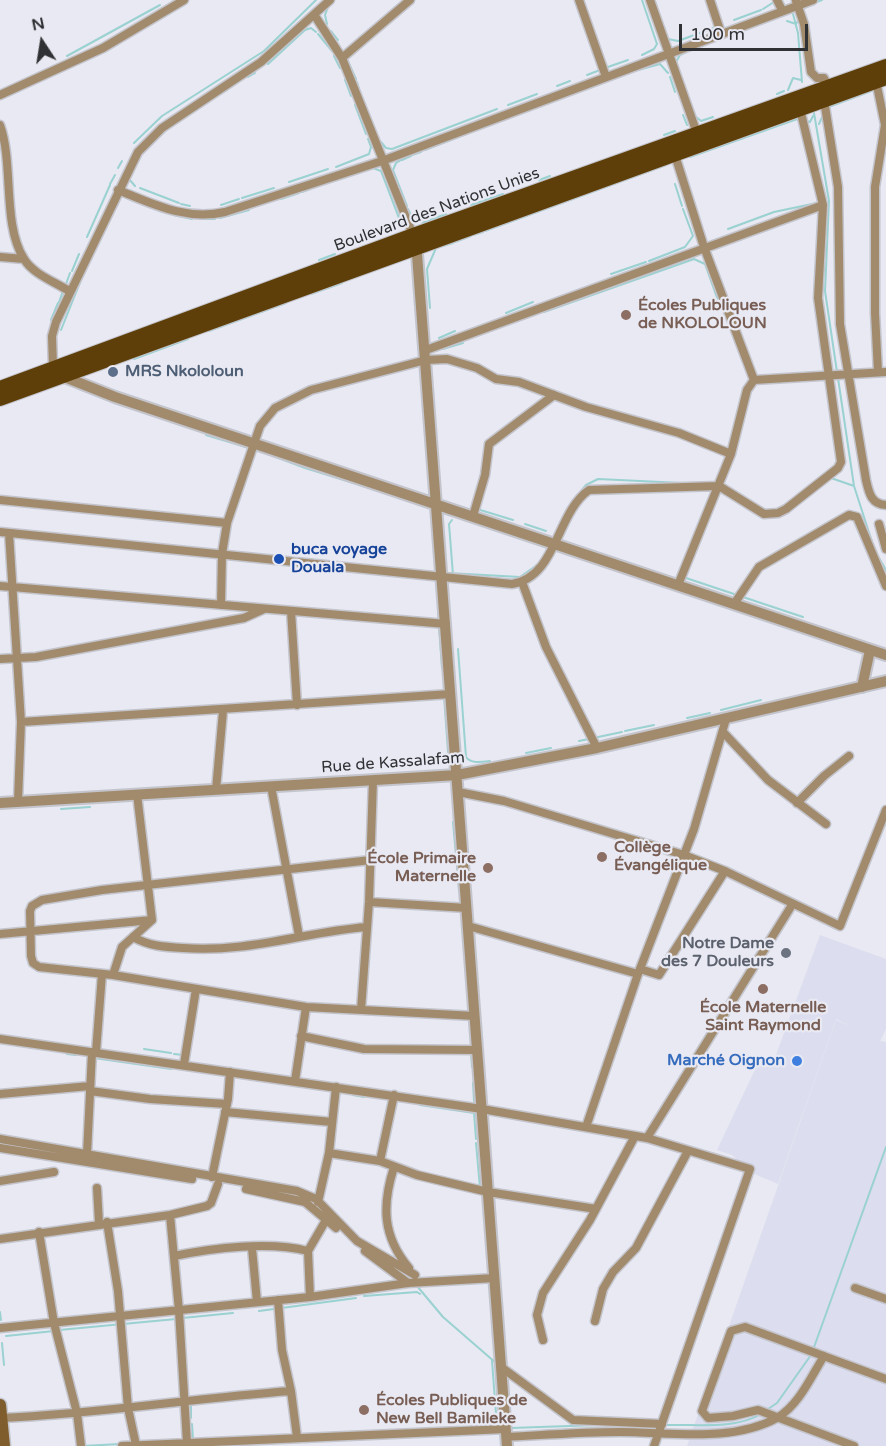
<!DOCTYPE html>
<html>
<head>
<meta charset="utf-8">
<style>
	body { margin:0 }
	#map { position:relative; width:886px; height:1446px; overflow:hidden; background:#e8e9f2; font-family:"Varela Round",sans-serif }
	canvas { display:block }
	.north { position:absolute; left:12px; top:12px; width:60px; height:60px; -webkit-text-stroke:4px #e8e9f2; paint-order:stroke; rotate:348deg; font-size:16px; font-weight:700; line-height:24px; text-align:center; color:#303134 }
	.north::after { content:''; display:block; margin:auto; width:21px; height:27px; background:#303134; clip-path:polygon(50% 0,100% 100%,50% 72%,0 100%) }
	.scale { position:absolute; left:679px; top:24px; width:129px; height:27px; box-sizing:border-box; border:3px solid #303134; border-top:0; padding-left:8px; font-size:18px; line-height:21px; white-space:nowrap; color:#303134; -webkit-text-stroke:4px #e8e9f2; paint-order:stroke }
</style>
</head>
<body>
<div id="map">
<canvas width="886" height="1446"></canvas>
<div class="north">N</div>
<div class="scale">100 m</div>
</div>
<script>
const context = document.querySelector('canvas').getContext('2d');
context.lineJoin = 'round';
function paint(path, color) { context.fillStyle = color; context.fill(path, 'evenodd'); }
function stroke(path, color, width, dash) { context.strokeStyle = color; context.lineWidth = width; context.lineCap = dash ? 'butt' : 'round'; context.setLineDash(dash || []); context.stroke(path); }
function write(font, color, halo, rows, align = 'center') {
  context.font = font + ' "Varela Round",sans-serif'; context.lineWidth = 4.5; context.setLineDash([]); context.textBaseline = 'middle'; context.strokeStyle = halo; context.fillStyle = color; for (const [text, x, y, turn = 0] of rows) {
    context.save(); context.translate(x, y); context.rotate((+turn || 0) * Math.PI / 180); context.textAlign = isNaN(turn) ? turn : align; if (halo) context.strokeText(text, 0, 0); context.fillText(text, 0, 0); context.restore();
  }
}
paint(new Path2D(`
	M820,935L886,959V1029L880,1041L886,1042V1446H687L836,1020L854,1028L836,1019L778,1184L752,1173L732,1155L717,1150L760,1059L773,1063Z`), '#dcddee');
stroke(new Path2D(`
	M814,3L822,0
	M763,9L774,2
	M793,14L798,33L802,82
	M734,20L761,10
	M787,21L796,24L799,19
	M327,24L325,15L328,7
	M331,31L338,40
	M318,34L332,51
	M668,39L678,41L716,27
	M642,55L654,49L657,44L642,0
	M67,56L160,5
	M334,56L340,68
	M346,57L356,79
	M676,62L680,55L686,52
	M268,64L305,30L311,28L316,32
	M605,68L628,60
	M638,70L660,64L668,73
	M587,75L600,70
	M248,77L255,73
	M670,77L675,92
	M345,80L351,96
	M357,82L359,89
	M557,86L570,81
	M788,90L793,78L801,80
	M220,94L227,90
	M777,94L784,91
	M355,105L366,134
	M508,105L537,94
	M826,108L874,90
	M814,113L829,201L825,291L837,372
	M683,115L687,125
	M695,116L701,121L713,117
	M806,121L810,122L813,116
	M819,124L823,115
	M664,135L675,131
	M381,142L386,148L392,149L497,109
	M134,143L162,116L264,51L316,0
	M425,150L458,137
	M412,155L421,152
	M690,157L800,118
	M401,160L396,163L393,170L407,206
	M402,160L411,156
	M336,167L369,154L371,147L368,139
	M118,168L122,161
	M373,168L381,171L402,226
	M129,179L135,186
	M539,180L550,176
	M289,182L328,169
	M110,184L115,175
	M675,184L682,206
	M140,188L179,203
	M302,192L310,189
	M242,198L274,188
	M281,199L299,193
	M181,204L190,206
	M221,205L239,199
	M471,205L503,194
	M408,209L414,221
	M174,215L192,219
	M220,218L249,210
	M200,219H215
	M422,223L446,214
	M728,229L774,212L817,203
	M485,231L666,165
	M473,235L483,232
	M87,237L110,185
	M455,242L471,236
	M319,260L335,254
	M649,261L685,247L693,236L683,209
	M72,271L79,254
	M611,274L646,262
	M66,284L70,273
	M311,294L342,283
	M59,302L63,291
	M430,308L427,269L436,248L453,243
	M544,312L694,259L705,264L720,306
	M506,313L533,302
	M51,320L58,303
	M61,330L83,275
	M209,331L286,303
	M439,338L455,331
	M443,349L463,343
	M134,359L188,339
	M838,378L854,486L873,545
	M206,435L249,448
	M255,449L305,468L373,489
	M831,478L854,486
	M577,496L586,485L598,479L682,483
	M477,509L513,520
	M452,520L449,524L453,575
	M525,524L546,531
	M879,558L886,570
	M448,573L520,577L537,565
	M683,577L737,595
	M743,597L803,617
	M438,611L439,622
	M439,627L442,668
	M458,649L466,757C471,764 482,762 490,761
	M444,696L448,752
	M721,710L761,700
	M687,718L710,713
	M706,728L721,725
	M625,731L654,725
	M579,741L622,732
	M526,753L551,748
	M61,809L90,807
	M453,822L459,890
	M144,1049L171,1053
	M471,1053L472,1067
	M67,1054L76,1055
	M174,1054L183,1055
	M94,1058L171,1069
	M473,1083L474,1101
	M353,1095L364,1097
	M420,1105L474,1113L476,1139
	M476,1143L480,1188
	M417,1286L443,1317L496,1363
	M364,1296L417,1292L420,1294
	M259,1311L356,1298
	M0,1312L1,1320
	M182,1318L233,1313
	M59,1330L176,1319
	M6,1336L54,1331
	M2,1343L4,1365
	M813,1350L886,1147
	M492,1361L497,1427
	M540,1400L559,1415
	M191,1406V1418
	M765,1411L777,1403L811,1355
	M192,1424L193,1439
	M664,1425C695,1424 734,1430 761,1414
	M511,1428L598,1425
	M82,1446L121,1444`), '#9ad1d1', 2);
const minor = new Path2D(`
	M579,0L606,77
	M650,0L698,136
	M710,0L721,33
	M777,0L782,10
	M796,1L804,24L811,72L817,78H824L828,87
	M315,16L342,58L413,235
	M342,58L410,0
	M876,81L885,125L875,187V313L878,372
	M0,95L103,48L184,0
	M824,100L838,187L840,324L866,480C869,493 871,504 886,505
	M0,125C14,164 2,224 24,259C33,274 55,282 69,291
	M674,152L704,247L754,380L747,390L731,454L678,585
	M118,190C153,204 186,221 225,212L382,161L813,0
	M0,257L24,259
	M426,350L823,205
	M53,367L52,336L56,322L138,152L162,128L261,62L330,0
	M754,380L886,372
	M0,500L227,523
	M473,516L485,475L489,444L554,395
	M879,524L886,549
	M0,532L512,584C557,577 556,513 589,490L719,486L764,514L778,513L786,509L838,468L841,462L818,298L823,205L800,109
	M9,533L21,722L18,801
	M522,582L546,647L597,748
	M0,586L446,624
	M734,604L759,567L849,515L857,517L886,586
	M221,605L222,554L227,523L260,426L275,408L311,390L426,360L447,359L477,368L496,379L519,382L586,407L679,433L731,454
	M291,611L297,705
	M0,659L36,657L244,618L264,609
	M21,722L451,694
	M723,732L768,780L826,824
	M271,786L299,936
	M216,790L223,711
	M458,792L504,801L684,855L725,871L840,926L886,810
	M797,803L824,776L849,756
	M371,860L102,890L42,900L32,906L30,911L31,956L33,963L39,967L113,975L306,1007L475,1016
	M369,902L467,908
	M468,926L638,974
	M0,934L152,920
	M133,937C149,946 164,947 183,948C248,953 304,932 367,927
	M640,969L659,975L725,871
	M113,975L122,947L152,920L137,794
	M361,1010L369,902L373,780
	M301,1036L364,1049L478,1050
	M0,1039L482,1109L647,1138L750,1169L654,1446
	M96,1052L102,974
	M184,1064L196,989
	M295,1081L306,1007
	M90,1091L150,1099L227,1104
	M0,1094L90,1086
	M225,1112L332,1122
	M586,1127L638,974L694,829L726,719
	M647,1138L792,905
	M0,1139L297,1191L316,1199L357,1241L415,1275
	M0,1148L192,1179
	M329,1153L380,1161L417,1175L488,1192L596,1209
	M87,1154L92,1052
	M380,1161L394,1095
	M394,1167C382,1205 382,1236 409,1268
	M212,1177L228,1099L230,1072
	M0,1181L54,1172
	M97,1188L99,1223
	M246,1189L305,1202L336,1228
	M318,1202L329,1153L336,1087
	M170,1215L179,1311L187,1443
	M107,1222L118,1291L128,1408L136,1445
	M39,1232L54,1323L77,1413L81,1446
	M0,1239L170,1215L207,1206L211,1203L218,1184
	M252,1248L257,1302
	M365,1251L408,1283
	M174,1256C213,1248 269,1241 308,1251
	M855,1288L886,1299
	M310,1297L308,1251L326,1220
	M278,1300L282,1350L291,1391
	M595,1321L603,1289L613,1272L636,1248L688,1151
	M0,1328L310,1297L408,1283L495,1278
	M543,1340L537,1315L543,1293L590,1220L635,1136
	M501,1367L573,1420L662,1424
	M1,1418C99,1414 194,1398 291,1391L297,1437
	M506,1437C544,1435 582,1432 620,1432C671,1432 731,1443 777,1418C799,1405 811,1377 824,1356
	M122,1446L506,1429
	M854,1446L758,1410L733,1416L708,1418L702,1411L731,1331L745,1327L886,1379`);
const tertiary = new Path2D(`
	M416,241L507,1446
	M57,374L115,397L886,655
	M862,687L870,650
	M0,803L457,775L597,748L886,681`);
const secondary = new Path2D(`
	M0,1405L4,1446`);
const primary = new Path2D(`
	M0,388L413,235L886,66
	M0,399L886,78`);
stroke(minor, '#c3c4cc', 11);
stroke(tertiary, '#c3c4cc', 14);
stroke(secondary, '#c3c4cc', 15);
stroke(primary, '#c3c4cc', 16);
stroke(minor, '#a28b6c', 8);
stroke(tertiary, '#a28b6c', 10);
stroke(secondary, '#7f5d2c', 12);
stroke(primary, '#5f3f09', 14);
for (const [x, y, r, color] of [
	[626,315,6,"#8d6e63"],
	[113,372,6,"#5c6f8a"],
	[279,559,6,"#1a4fb4"],
	[602,857,6,"#8d6e63"],
	[488,868,6,"#8d6e63"],
	[786,953,6,"#6b7280"],
	[763,989,6,"#8d6e63"],
	[797,1061,6,"#3f7fe0"],
	[364,1410,6,"#8d6e63"]
]) { const dot = new Path2D(); dot.arc(x, y, r, 0, 2 * Math.PI); context.fillStyle = color; context.fill(dot); stroke(dot, '#e8e9f2', 2); }
write('16px', '#303134', '#e8e9f2', [
	["Boulevard des Nations Unies",437,210,-20],
	["Rue de Kassalafam",393,763,-4]
]);
write('bold 16px', '#785e54', '#e8e9f2', [
	["Écoles Publiques",638,306],
	["de NKOLOLOUN",638,324],
	["Collège",614,848],
	["Évangélique",614,866],
	["École Primaire",476,859,"right"],
	["Maternelle",476,877,"right"],
	["École Maternelle",763,1008,"center"],
	["Saint Raymond",763,1026,"center"],
	["Écoles Publiques de",376,1401],
	["New Bell Bamileke",376,1419]
], 'left');
write('bold 16px', '#4e5e75', '#e8e9f2', [
	["MRS Nkololoun",125,372]
], 'left');
write('bold 16px', '#164399', '#e8e9f2', [
	["buca voyage",291,550],
	["Douala",291,568]
], 'left');
write('bold 16px', '#5b616d', '#e8e9f2', [
	["Notre Dame",774,944],
	["des 7 Douleurs",774,962]
], 'right');
write('bold 16px', '#366cbe', '#e8e9f2', [
	["Marché Oignon",785,1061]
], 'right');
</script>
</body>
</html>
